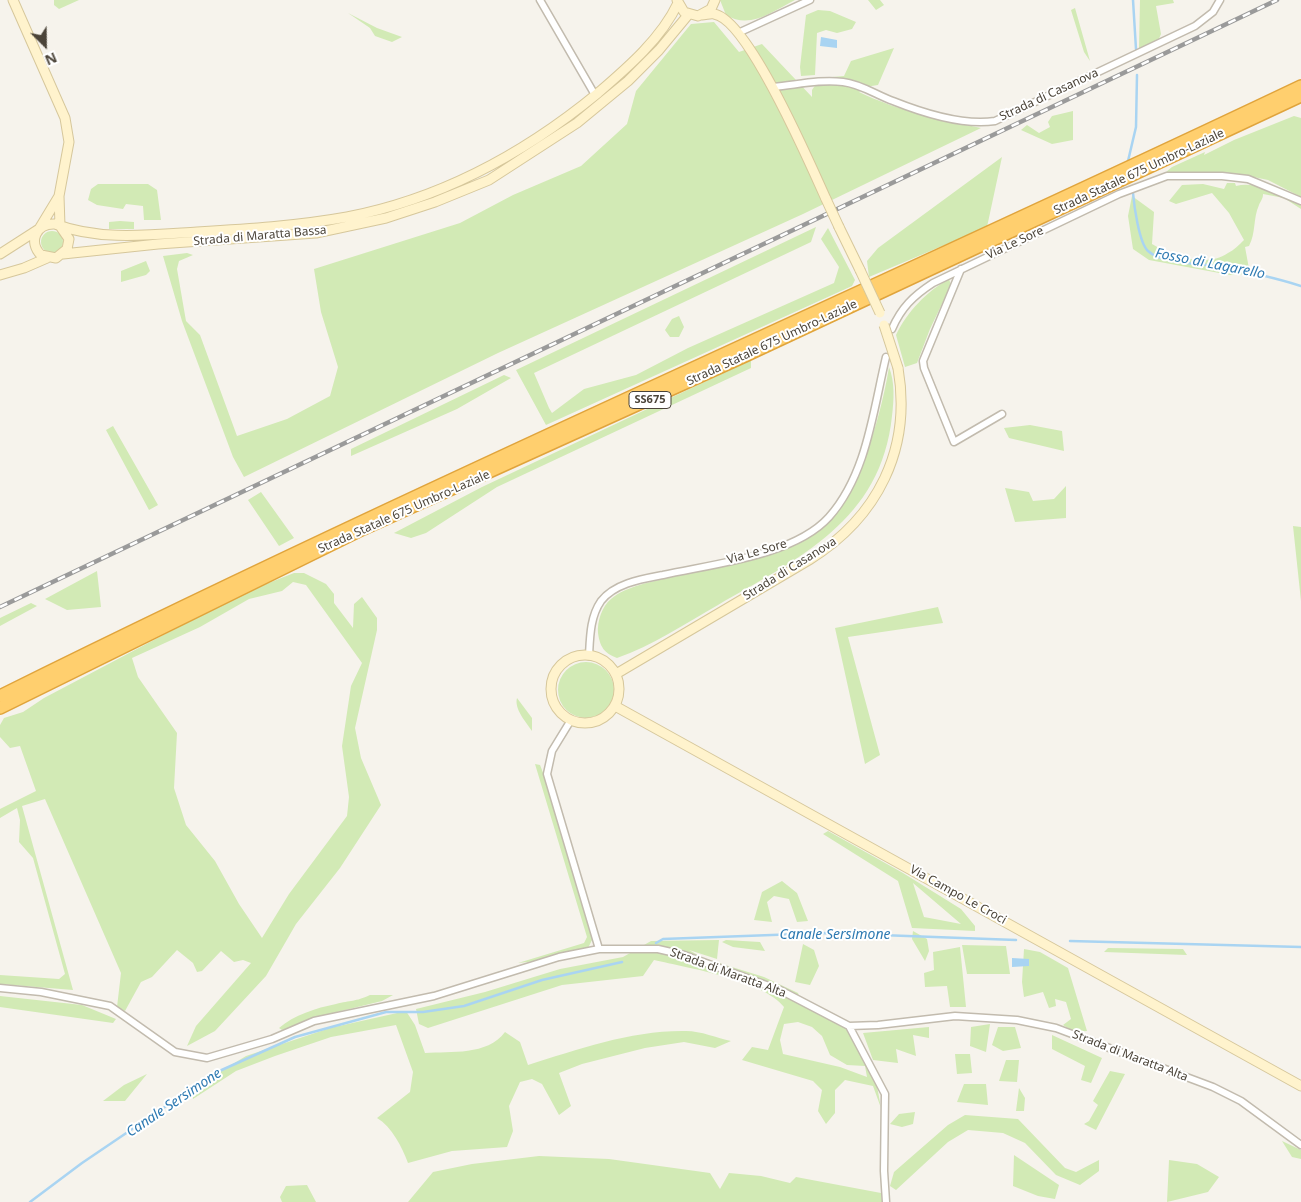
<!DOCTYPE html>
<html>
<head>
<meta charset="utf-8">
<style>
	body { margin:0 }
	#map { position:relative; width:1301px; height:1202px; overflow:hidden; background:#f6f3ec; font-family:"Noto Sans",sans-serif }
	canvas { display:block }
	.north { position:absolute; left:20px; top:20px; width:50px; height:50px; -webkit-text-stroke:4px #fff; paint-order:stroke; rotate:157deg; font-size:14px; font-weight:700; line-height:20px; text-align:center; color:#4b4439 }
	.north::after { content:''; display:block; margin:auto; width:18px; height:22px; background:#4b4439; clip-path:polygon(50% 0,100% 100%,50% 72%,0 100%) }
</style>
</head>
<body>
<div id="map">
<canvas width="1301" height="1202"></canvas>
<div class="north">N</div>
</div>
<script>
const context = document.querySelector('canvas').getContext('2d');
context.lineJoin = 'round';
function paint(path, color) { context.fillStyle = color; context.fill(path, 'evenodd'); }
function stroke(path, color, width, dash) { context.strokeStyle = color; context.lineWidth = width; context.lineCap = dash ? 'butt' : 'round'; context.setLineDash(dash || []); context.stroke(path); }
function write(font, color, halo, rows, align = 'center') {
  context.font = font + ' "Noto Sans",sans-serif'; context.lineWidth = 4; context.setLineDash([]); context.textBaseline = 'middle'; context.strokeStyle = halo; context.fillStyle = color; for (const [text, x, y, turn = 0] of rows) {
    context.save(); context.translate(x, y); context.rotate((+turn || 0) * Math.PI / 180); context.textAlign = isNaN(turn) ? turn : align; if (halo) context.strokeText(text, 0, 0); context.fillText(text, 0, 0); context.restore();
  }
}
paint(new Path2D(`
	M54,0H79L59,9L54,5Z
	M720,0H795C773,11 750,30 726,15Z
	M868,0H880L884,5L876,10Z
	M1140,0H1173L1174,3L1156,6L1161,34L1158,41L1139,49Z
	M1075,8L1090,61L1084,52L1071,10Z
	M818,10L830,11L856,22L852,29L837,33L826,30L817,33L815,75L801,76L800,67L806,15Z
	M348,13L377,28L402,37L392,42L375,36L370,28Z
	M714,22L739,52L762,44L812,97V90L820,78L844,76L851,61L894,48L878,85L865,87L859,92C899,111 937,119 981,128L803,214L498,353L244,477L233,457L182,321L163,256L187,253L193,255L179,261L177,269L186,321L200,335L237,436L287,419L330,396L338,367L321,312L314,269L460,223L513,195L581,166L627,124L636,91L691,24Z
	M1073,111V140L1052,144L1021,130L1027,125L1039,133L1050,127L1048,122L1052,116Z
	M1294,116L1301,118V197L1268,180L1239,174L1200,175L1166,172L1172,167L1205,152L1204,155L1234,140Z
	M1002,157L987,227L869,277L867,261L878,248Z
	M1227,183H1235L1236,186C1259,180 1281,197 1301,205V209L1284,198L1263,194C1263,199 1261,200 1259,205C1253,218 1256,233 1249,246L1245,247L1250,274L1230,275L1149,260L1133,249L1128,216L1132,196L1154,212L1152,244C1172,256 1206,268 1228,253C1234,250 1239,245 1244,240L1229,213L1212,193L1176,204L1169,201L1182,185L1203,184L1224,189Z
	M98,184H148L157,190L161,220H144L143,206L126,204L123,209L97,205L88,200L91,189Z
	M120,221L134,222V229H109V222Z
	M816,227L811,242L534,373L549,408L552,413L584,389L636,375L688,348L834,283L839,267L821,239L828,228L855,280L852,286L546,425L516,370Z
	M41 242a11 11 0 1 1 22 0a11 11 0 1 1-22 0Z
	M146,261L150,271L146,275L121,282V271Z
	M949,279L951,285L930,329L917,363L905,367L896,335C907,312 927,291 949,279Z
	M679,316L684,327L679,337H670L665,330L672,319Z
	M751,360V368L497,487L426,533L411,538L394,533L482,487Z
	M889,367C895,382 894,400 892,416C881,521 799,558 718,605C686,623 652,646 617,658C604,653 600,647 598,633C597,622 602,606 611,599C626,586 652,582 671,577C717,567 780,558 819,531C857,505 882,412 889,367Z
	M504,375L511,378L457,409L351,456V449Z
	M1030,425L1062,431L1064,451L1009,438L1004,428Z
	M113,426L158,505L149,510L106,430Z
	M1066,486V518L1015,522L1005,488L1029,492L1033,501L1054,499Z
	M261,492L294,538L279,546L248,500Z
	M1293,526L1301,527V601Z
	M97,571L101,607L67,610L45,599Z
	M294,573H304L326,584L334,594V603L353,628L354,604L362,597L377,618V630L355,728L361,758L381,805L340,868L296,924L266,976L215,1031L187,1046L196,1026L251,963L243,960L234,962L221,951L202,971L197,972L193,963L177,950L152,977L141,982L125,1011L117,1007L121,973L45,799L22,806L73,990L0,984V975L59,979L65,974L33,858L19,842L20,820L17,808L0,818V809L36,791L20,746L10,748L0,737V725L4,718L23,712L44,698L243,593ZM293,582L306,585L362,663L351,686L342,746L349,797L347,816L289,894L262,938L239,904L215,861L186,825L174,788L177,733L138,677L132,658L200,627L249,599L282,591Z
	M31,603L37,606L0,626V618Z
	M938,607L943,623L848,637L880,755L865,764L835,628Z
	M558 690a28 28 0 1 1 56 0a28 28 0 1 1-56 0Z
	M517,698L532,718V731C526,722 514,709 517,698Z
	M535,764L540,765L546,780L593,938L588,948L537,961L518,963L584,943L587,937Z
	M828,831L903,873L961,909L975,926V931L912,928L898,881L823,834ZM913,883L961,924L924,917Z
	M782,881L797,893L808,921L797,922L789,899L774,896L767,902L772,922L754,920L762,892Z
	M913,931L927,939L929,951L925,961L912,939Z
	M719,940L717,959L689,950L703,958L764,977L798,993L802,1005L847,1029L877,1086L881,1108L873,1086L845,1080L835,1090V1113L826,1124L818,1111L822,1090L813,1081L742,1060L752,1047L768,1050L784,1007C763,980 688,968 654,960L643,976L562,985L428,1028L419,1024L416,1009L485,992L560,969L623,957L651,941ZM798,1022L812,1027L822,1036L830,1055L847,1065L865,1066L867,1077L840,1067L783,1054L780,1040L784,1024Z
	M726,940L760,942L765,951L733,947L722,942Z
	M803,944L814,950L819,966L810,985L795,982Z
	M962,945L1006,946L1010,974H967Z
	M960,947L966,1007H950L947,986L925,987L924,973L934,970L933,952Z
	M1108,948L1183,949L1187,955L1104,952Z
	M1024,949L1040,952L1068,968L1087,1031L1074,1032L1063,1025L1071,1019L1066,1002L1055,999L1056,1006L1049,1008L1043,992L1024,997L1022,982Z
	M370,995H393L382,1001L333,1013L282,1030L279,1028C294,1015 316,1008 336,1004C351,1000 355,1002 370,995Z
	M0,996L82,1005L116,1019L113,1023L0,1007Z
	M406,1011L415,1025L425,1053C451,1051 487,1056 505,1032L520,1042L528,1065C579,1049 632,1030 686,1031C701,1031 717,1038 731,1041L715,1048L684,1042L645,1048L582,1064L559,1073L571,1106L559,1115L542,1084L532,1079L520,1082L509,1106L513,1131L507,1147L452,1151L408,1163C402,1147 392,1127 377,1118L410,1092L413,1072L396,1025L331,1037L275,1056L236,1071L193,1099V1088L246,1056L330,1028Z
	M990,1024L986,1052L970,1046L971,1027Z
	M929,1027V1038L913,1035L916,1056L896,1049L898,1063L873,1060L863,1033Z
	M998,1027H1015L1021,1048L1003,1051L992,1045Z
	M1052,1035L1102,1058L1091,1083L1081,1080L1085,1066L1052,1049Z
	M955,1054H970L972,1073L957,1074Z
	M1006,1060H1019L1017,1082L999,1081Z
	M1110,1071L1125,1074L1096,1130L1084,1124L1089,1121L1098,1105L1093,1101Z
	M147,1074L125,1101H103L124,1085Z
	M964,1084H986L988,1105L957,1102Z
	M1019,1088L1025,1098L1024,1111H1016Z
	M915,1112L913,1124L902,1127L890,1124L899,1114Z
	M965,1115L1018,1119L1065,1168L1076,1172L1099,1160V1171L1080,1185L1056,1175L1025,1143L1003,1133L968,1130L948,1142L896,1190L890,1186L894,1172L948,1125Z
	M1282,1141L1301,1150V1159L1292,1157Z
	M1014,1155L1059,1185L1055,1199L1038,1196L1013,1186Z
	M539,1156L609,1159L710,1173L720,1189L729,1173L761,1176L790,1183L796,1177L881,1193L882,1202H408L433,1172L472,1164Z
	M1169,1160L1197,1164L1219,1177L1208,1192L1167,1202Z
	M307,1185L316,1202H282L280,1197L286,1186Z`), '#d2eab5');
paint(new Path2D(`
	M821,37L837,40V48L820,46Z
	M1012,958L1029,959V966L1012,967Z`), '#a9d4f2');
stroke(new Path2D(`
	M1133,0L1136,49
	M1128,161L1136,127L1137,75
	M1133,193C1134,205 1139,243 1148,251C1162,264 1197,263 1215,266C1244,271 1273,277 1301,286
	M1070,941L1301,947
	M656,943L663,939L826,933L1016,940
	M30,1202L82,1163L215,1073L295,1037L386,1012H423L464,1006L542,980L622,962`), '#a9d4f2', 2.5);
const street = new Path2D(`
	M540,0L595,95
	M738,33L810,0
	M774,87C796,85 820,79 843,82C861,84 876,95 893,101C923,113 962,126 995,121L1195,26L1213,12L1220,0
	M961,269L923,361L924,368L954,442L1002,414
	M892,329C901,308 913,296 933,283L1119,194L1167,176H1222L1248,179L1301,201
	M589,656C590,637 590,617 601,601C615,583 642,579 663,575C712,564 794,556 829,517C867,474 873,411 886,357
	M571,720L552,751L547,774L599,949
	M0,988L41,992L110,1006L175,1052L207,1058L272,1039L314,1021L434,996L559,957L599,949H658L684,955L780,990L849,1026L878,1025L955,1016L1017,1020L1056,1028L1213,1087L1241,1101L1301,1145
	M849,1026L885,1094L884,1171L886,1202`);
const secondary = new Path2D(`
	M13,0L65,118L69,142L59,196L60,226
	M677,0L684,12L698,16L711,9L715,0
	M702,15C706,15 710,13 714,14C748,19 811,166 826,199
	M60,226L69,239L67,249L56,258L41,255C28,242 36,223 55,224C99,241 150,235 197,232C247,229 297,226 347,217C440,199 525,153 598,93C627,68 661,39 678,3
	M839,227L860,270
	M0,254L39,229L59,196
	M63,254L158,244L316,233L386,218L435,202L489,180L577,123L628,81L659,50L688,15
	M0,275L24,268L47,258
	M551 689a34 34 0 1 1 68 0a34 34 0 1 1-68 0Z
	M616,674L809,560C878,517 912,449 898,368
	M615,706L1301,1086`);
const highway = new Path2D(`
	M0,696C429,483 868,292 1301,86
	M0,708L363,529L747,355L1301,96`);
stroke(street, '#c2bbae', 9);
stroke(secondary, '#d6c79b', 11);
stroke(highway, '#e0a43c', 14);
stroke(street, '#fff', 6);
stroke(secondary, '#fff3cd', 9);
stroke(highway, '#ffcf6e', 11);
const rail = new Path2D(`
	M0,607L1277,0`);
stroke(rail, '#9a9a9a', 4.5);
stroke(rail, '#fff', 2.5, [8]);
const secondaryBridge = new Path2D(`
	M826,199L839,227
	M860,270L880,313
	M884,325L898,368`);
stroke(secondaryBridge, '#d6c79b', 11, []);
stroke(secondaryBridge, '#fff3cd', 9);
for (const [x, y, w] of [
	[650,400,42]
]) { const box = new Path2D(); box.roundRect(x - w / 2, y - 8.5, w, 17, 4); context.fillStyle = '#fff'; context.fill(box); stroke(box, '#4b4439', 1); }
write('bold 11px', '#4b4439', null, [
	["SS675",650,400]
]);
write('12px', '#4b4439', '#fff', [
	["Strada di Casanova",1049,95,-25],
	["Strada Statale 675 Umbro-Laziale",1139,172,-25],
	["Strada di Maratta Bassa",260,236,-5],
	["Via Le Sore",1015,243,-25],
	["Strada Statale 675 Umbro-Laziale",772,343,-25],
	["Strada Statale 675 Umbro-Laziale",404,512,-24],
	["Via Le Sore",757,552,-16],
	["Strada di Casanova",790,569,-32],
	["Via Campo Le Croci",958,895,29],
	["Strada di Maratta Alta",728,973,20],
	["Strada di Maratta Alta",1130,1056,21]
]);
write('italic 14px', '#2e7ab2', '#fff', [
	["Fosso di Lagarello",1210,264,11],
	["Canale Sersimone",835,935],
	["Canale Sersimone",174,1103,-34]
]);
</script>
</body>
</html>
